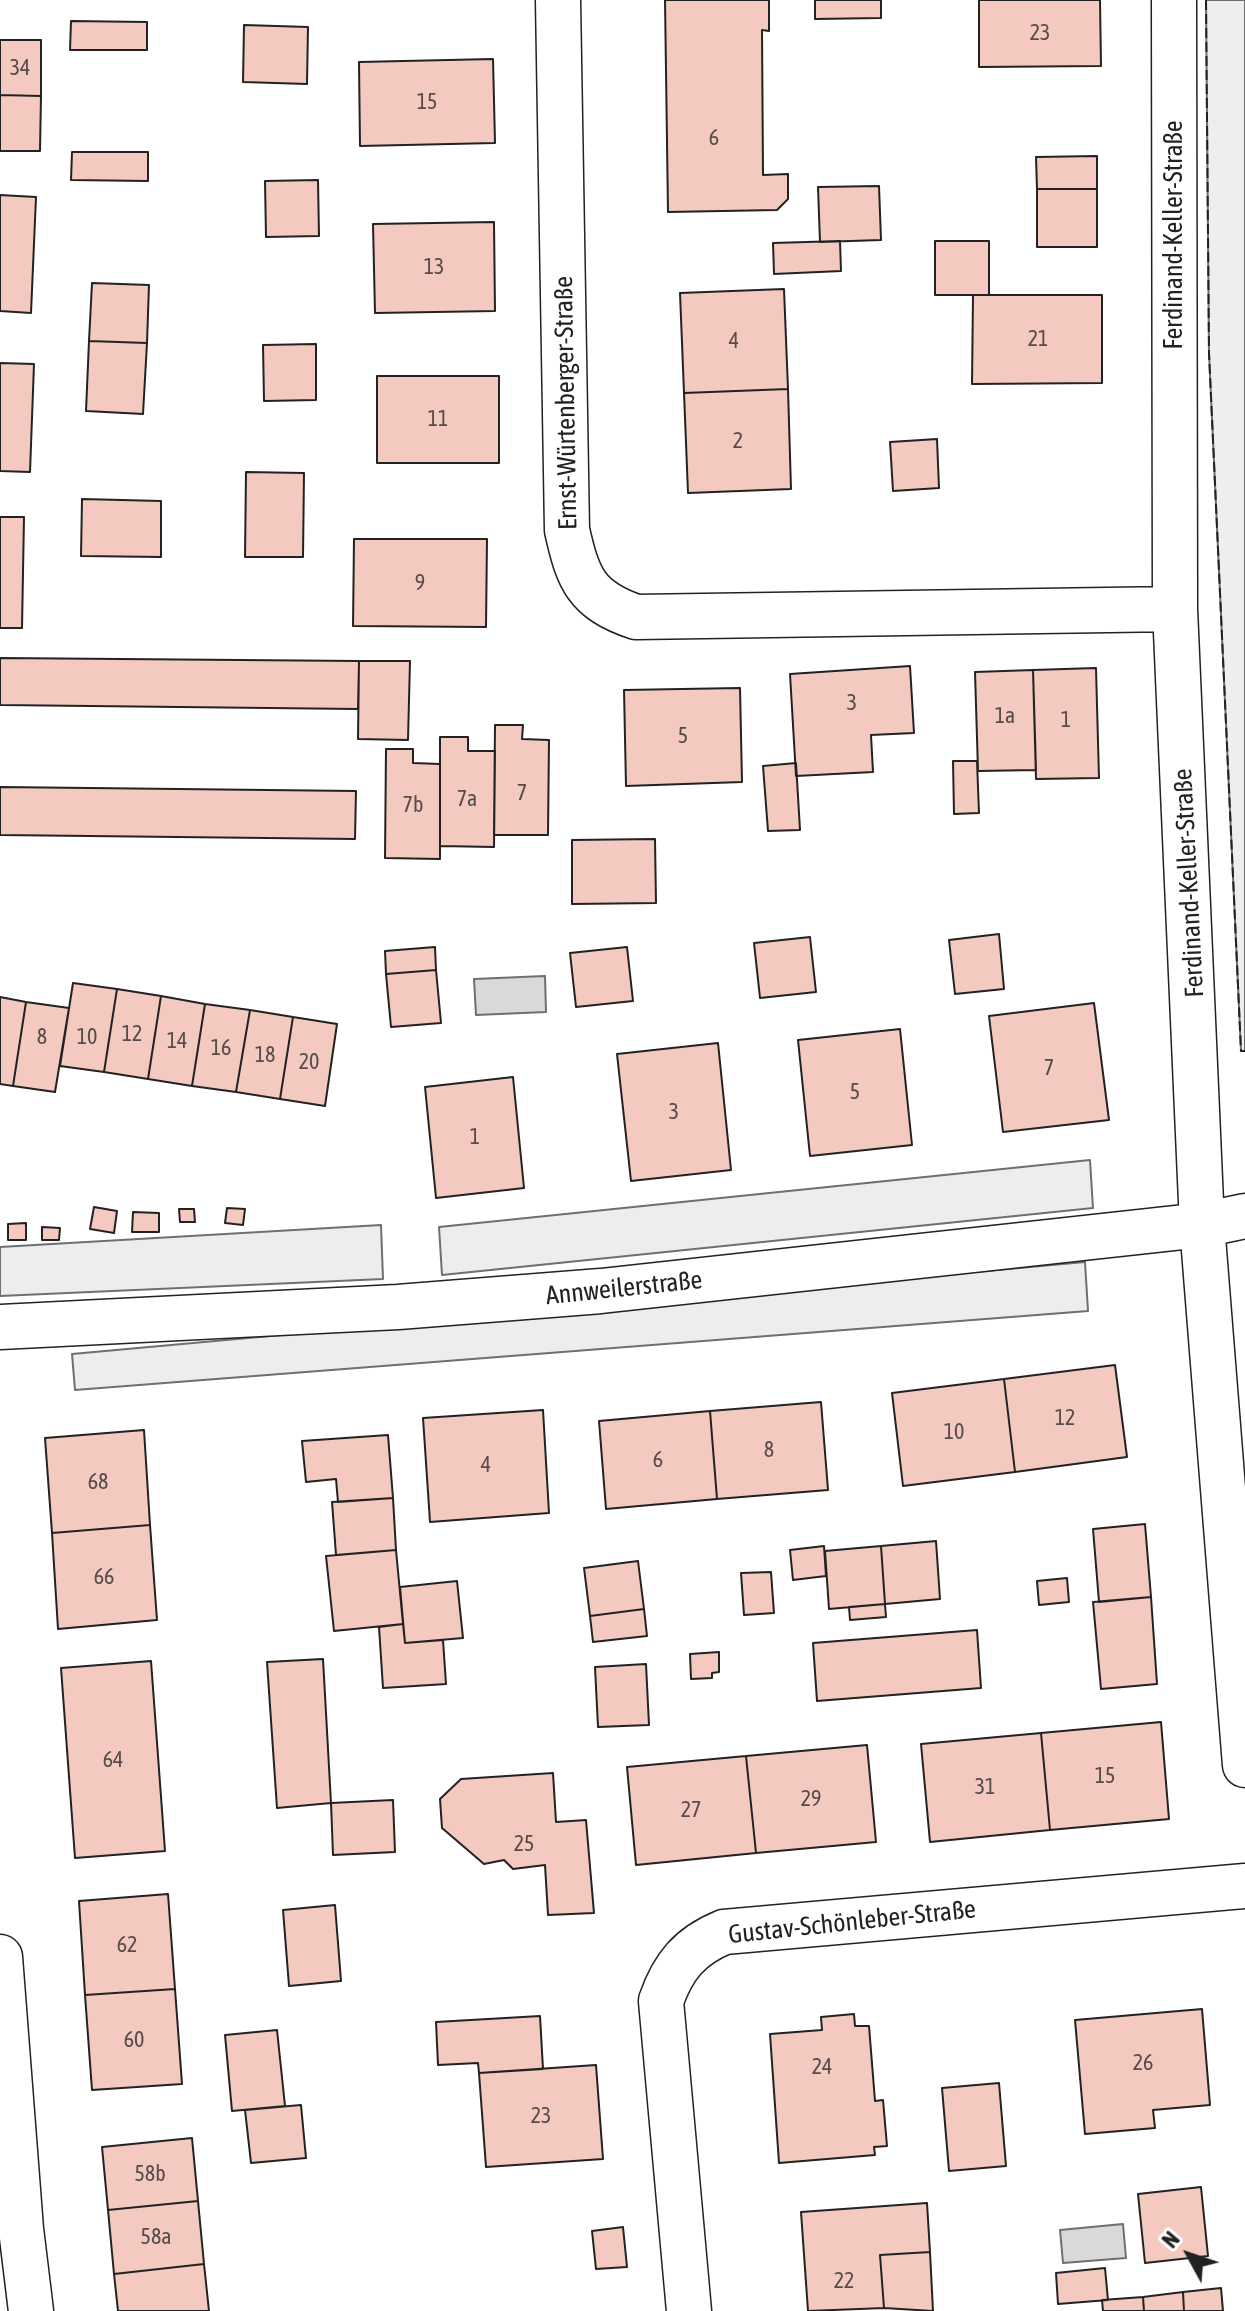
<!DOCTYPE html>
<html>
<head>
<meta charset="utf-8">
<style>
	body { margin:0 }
	#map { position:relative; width:1245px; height:2311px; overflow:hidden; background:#fff; font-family:"Asap Condensed",sans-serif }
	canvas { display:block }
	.north { position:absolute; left:1149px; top:2215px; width:80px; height:80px; -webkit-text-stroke:6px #fff; paint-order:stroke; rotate:310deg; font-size:22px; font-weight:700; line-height:32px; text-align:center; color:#222 }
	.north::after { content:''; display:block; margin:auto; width:28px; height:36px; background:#222; clip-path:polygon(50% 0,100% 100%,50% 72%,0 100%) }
</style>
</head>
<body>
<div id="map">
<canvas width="1245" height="2311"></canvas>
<div class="north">N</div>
</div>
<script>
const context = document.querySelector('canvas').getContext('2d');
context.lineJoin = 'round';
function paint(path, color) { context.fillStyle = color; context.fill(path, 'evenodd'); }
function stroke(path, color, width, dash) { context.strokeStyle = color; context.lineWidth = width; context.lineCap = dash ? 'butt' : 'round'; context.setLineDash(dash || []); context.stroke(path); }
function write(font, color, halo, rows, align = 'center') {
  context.font = font + ' "Asap Condensed",sans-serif'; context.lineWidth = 6; context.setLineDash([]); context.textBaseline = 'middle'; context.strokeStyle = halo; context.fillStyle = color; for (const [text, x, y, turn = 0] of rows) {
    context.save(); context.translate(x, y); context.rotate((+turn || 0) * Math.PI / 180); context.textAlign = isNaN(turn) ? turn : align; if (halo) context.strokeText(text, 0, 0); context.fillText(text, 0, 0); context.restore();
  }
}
const green = new Path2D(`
	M1206,0H1245V1051H1241L1209,353Z`);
paint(green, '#eee');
stroke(green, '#6f6f6f', 2);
const parking = new Path2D(`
	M1090,1160L1093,1208L442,1275L439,1227Z
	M381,1225L383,1279L0,1296V1247Z
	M1085,1262L1088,1311L75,1390L72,1354Z`);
paint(parking, '#ededed');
stroke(parking, '#6f6f6f', 2);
const water = new Path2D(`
	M545,976L546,1012L476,1015L474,979Z
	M1123,2224L1126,2258L1063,2263L1060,2230Z`);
paint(water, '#d9d9d9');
stroke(water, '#6f6f6f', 2);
const building = new Path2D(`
	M665,0H769V31L762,30L763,175L788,174V199L777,210L668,212Z
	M815,0H881V18L815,19Z
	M979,0H1100L1101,66L979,67Z
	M71,21L147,22V50H70Z
	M244,25L308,27L307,84L243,82Z
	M0,40H41V96L0,95Z
	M493,59L495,143L360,146L359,62Z
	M0,95L41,96L40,151H0Z
	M72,152H148V181L71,180Z
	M1097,156V189H1037L1036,157Z
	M318,180L319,236L266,237L265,181Z
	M879,186L881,240L820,242L818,187Z
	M1037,189H1097V247H1037Z
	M0,195L36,197L31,313L0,311Z
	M494,222L495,311L375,313L373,224Z
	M840,241L841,271L774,274L773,243Z
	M935,241H989V295H935Z
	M92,283L149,285L147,343L89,341Z
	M784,289L788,389L684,393L680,293Z
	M973,295H1102V383L972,384Z
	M89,341L147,343L143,414L86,411Z
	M316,344V400L264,401L263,345Z
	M0,363L34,364L30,472L0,471Z
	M377,376H499V463H377Z
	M788,389L791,489L688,493L684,393Z
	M937,439L939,488L893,491L890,442Z
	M246,472L304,473L303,557H245Z
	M82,499L161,501V557L81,556Z
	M0,517H24L22,628H0Z
	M354,539H487L486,627L353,626Z
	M0,658L359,661L358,709L0,705Z
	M359,661H410L408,740L358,739Z
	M910,666L914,733L871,735L873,772L796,776L790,674Z
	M1096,668L1099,778L1036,779L1033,670Z
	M1033,670L1036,770L978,771L975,672Z
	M740,688L742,782L626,786L624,690Z
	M495,725H523L522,739L549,740L548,835H494Z
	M440,737H468V751H495L494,847L440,846Z
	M386,749H413V763L440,764V859L385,858Z
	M953,761H977L979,813L954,814Z
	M796,763L800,830L768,831L763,766Z
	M0,787L356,791L355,839L0,835Z
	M655,839L656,903L572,904V840Z
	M999,934L1004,989L955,994L949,940Z
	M810,937L816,992L760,998L754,943Z
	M435,947L436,970L386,974L385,951Z
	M627,947L633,1001L576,1007L570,953Z
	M436,970L441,1023L391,1027L386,974Z
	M73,983L117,989L104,1072L60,1066Z
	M117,989L161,996L148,1079L104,1072Z
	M161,996L205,1004L192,1086L148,1079Z
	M0,997L26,1002L13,1086L0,1084Z
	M26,1002L69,1008L55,1092L13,1086Z
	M1094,1003L1109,1120L1003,1132L989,1016Z
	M205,1004L250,1010L236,1092L192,1086Z
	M250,1010L293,1017L280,1099L236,1092Z
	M293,1017L337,1024L325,1106L280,1099Z
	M900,1029L912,1145L810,1156L798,1040Z
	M718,1043L731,1170L631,1181L617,1054Z
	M513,1077L524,1188L436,1198L425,1087Z
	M94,1207L117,1211L114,1233L90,1229Z
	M227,1208L245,1209L243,1225L225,1223Z
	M179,1209H194L195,1222H180Z
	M133,1212L159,1213V1232H132Z
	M26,1223V1240H8V1224Z
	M42,1227L60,1228L59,1240H42Z
	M1115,1365L1127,1457L1015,1472L1004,1379Z
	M1004,1379L1015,1472L903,1486L892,1393Z
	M821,1402L828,1490L717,1499L710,1411Z
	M543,1410L549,1513L430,1522L423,1418Z
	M710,1411L717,1499L606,1509L599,1421Z
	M144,1430L150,1525L52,1533L45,1438Z
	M388,1435L393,1498L338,1502L336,1479L306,1482L302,1441Z
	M393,1498L396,1550L336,1555L332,1502Z
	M1145,1524L1151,1597L1099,1602L1093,1529Z
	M150,1525L157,1620L58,1629L52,1533Z
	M936,1541L940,1599L885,1604L881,1546Z
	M824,1546L826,1576L793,1580L790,1550Z
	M881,1546L885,1604L829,1609L825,1551Z
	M396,1550L403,1624L334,1631L326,1556Z
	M638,1561L644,1609L590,1616L584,1568Z
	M771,1572L774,1613L744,1615L741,1573Z
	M1067,1578L1069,1602L1039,1605L1037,1581Z
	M457,1581L463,1638L405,1643L400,1587Z
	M1151,1597L1157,1684L1101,1689L1093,1602Z
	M885,1604L886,1617L850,1620L849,1607Z
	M644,1609L647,1636L593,1642L590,1616Z
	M403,1624L405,1643L443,1640L446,1684L383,1688L379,1627Z
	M977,1630L981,1688L817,1701L813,1643Z
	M719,1652V1672L712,1673V1678L691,1679L690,1654Z
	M323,1659L331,1803L277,1808L267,1662Z
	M151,1661L165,1851L75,1858L61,1668Z
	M646,1664L649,1725L598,1727L595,1667Z
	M1161,1722L1169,1819L1050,1830L1041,1733Z
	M1041,1733L1050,1830L930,1842L921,1744Z
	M867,1745L876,1842L756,1853L746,1756Z
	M746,1756L756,1853L636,1865L627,1767Z
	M553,1773L556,1822L586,1820L594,1913L548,1915L545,1865L513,1869L504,1860L484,1864L442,1828L440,1799L461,1779Z
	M393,1800L395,1852L333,1855L331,1803Z
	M168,1894L175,1989L85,1995L79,1901Z
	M335,1905L341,1981L289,1986L283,1910Z
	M175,1989L182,2084L92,2090L85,1995Z
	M1202,2009L1210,2105L1153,2110L1155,2128L1085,2134L1075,2020Z
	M854,2014L855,2026H869L875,2101L883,2100L887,2146L874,2147L875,2155L779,2163L770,2034L822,2030L821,2017Z
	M540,2016L543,2069L479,2073L478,2063L438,2065L436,2022Z
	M277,2030L285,2106L232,2111L225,2035Z
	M596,2065L603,2159L486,2167L479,2073Z
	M999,2083L1006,2166L949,2171L942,2088Z
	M301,2105L306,2158L251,2163L245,2110Z
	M192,2138L198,2201L108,2210L102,2147Z
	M1201,2187L1208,2256L1145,2263L1138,2194Z
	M198,2201L204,2264L114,2274L108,2210Z
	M927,2203L930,2252L880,2255L884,2308L808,2311L801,2212Z
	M623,2227L627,2267L596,2269L592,2231Z
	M930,2252L933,2311L884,2308L880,2255Z
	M204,2264L209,2311H118L114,2274Z
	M1105,2268L1108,2300L1058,2304L1056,2273Z
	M1221,2288L1223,2311H1184L1183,2292Z
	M1183,2292L1184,2311H1144L1143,2297Z
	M1143,2297L1144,2311H1103L1102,2300Z`);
paint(building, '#f3c9c0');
stroke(building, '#222', 2);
const street = new Path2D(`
	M558,0L567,530C578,579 586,600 636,617L1175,609
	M1174,0L1175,609L1202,1225L1245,1765
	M0,1957L21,2229L31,2311
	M689,2311L661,2001C673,1966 690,1946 724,1932L1245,1886`);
const secondary = new Path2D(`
	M0,1327L398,1307L601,1291L1202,1225L1245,1216`);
stroke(street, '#222', 47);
stroke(secondary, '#222', 47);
stroke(street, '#fff', 44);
stroke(secondary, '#fff', 44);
stroke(new Path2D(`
	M1206,0L1209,353L1241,1051H1245`), '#222', 2, [10, 4]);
write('22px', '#564c4a', null, [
	["23",1040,33],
	["34",20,68],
	["15",427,102],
	["6",714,138],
	["13",434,267],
	["21",1038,339],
	["4",734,341],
	["11",438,419],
	["2",738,441],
	["9",420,583],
	["3",852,703],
	["1a",1005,716],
	["1",1066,720],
	["5",683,736],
	["7",522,793],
	["7a",467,799],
	["7b",413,805],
	["12",132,1034],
	["8",42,1037],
	["10",87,1037],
	["14",177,1041],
	["16",221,1048],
	["18",265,1055],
	["20",309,1062],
	["7",1049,1068],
	["5",855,1092],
	["3",674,1112],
	["1",475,1137],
	["12",1065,1418],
	["10",954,1432],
	["8",769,1450],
	["6",658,1460],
	["4",486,1465],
	["68",98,1482],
	["66",104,1577],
	["64",113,1760],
	["15",1105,1776],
	["31",985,1787],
	["29",811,1799],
	["27",691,1810],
	["25",524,1844],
	["62",127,1945],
	["60",134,2040],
	["26",1143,2063],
	["24",822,2067],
	["23",541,2116],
	["58b",150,2174],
	["58a",156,2237],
	["22",844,2281]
]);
write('26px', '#222', '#fff', [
	["Ferdinand-Keller-Straße",1174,235,-90],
	["Ernst-Würtenberger-Straße",566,403,-91],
	["Ferdinand-Keller-Straße",1189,883,-93],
	["Annweilerstraße",624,1288,-6],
	["Gustav-Schönleber-Straße",852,1922,-6]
]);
</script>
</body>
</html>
